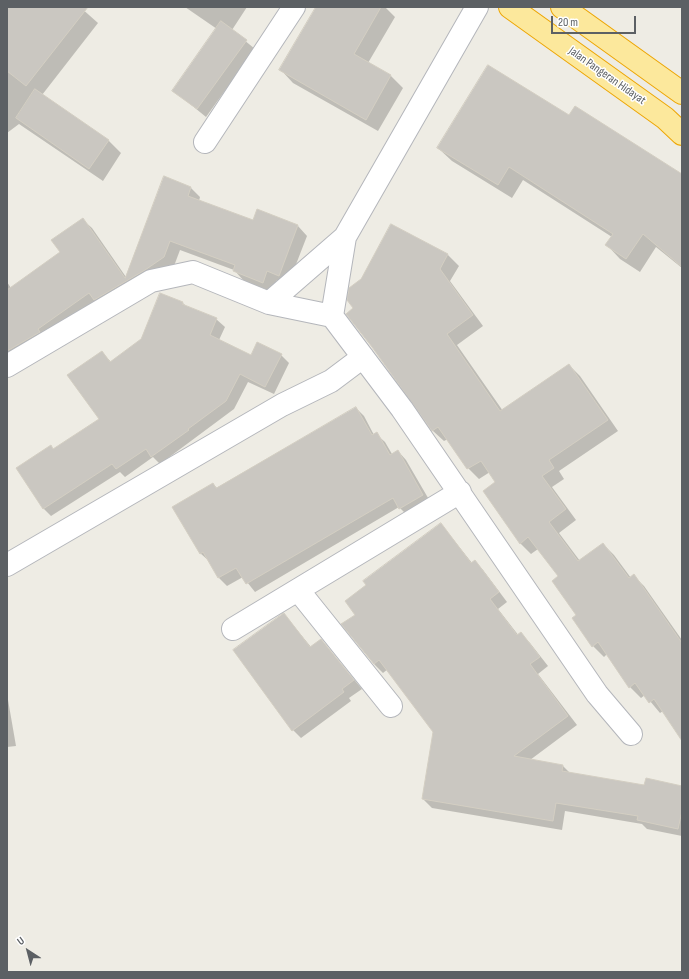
<!DOCTYPE html>
<html>
<head>
<meta charset="utf-8">
<style>
	body { margin:0 }
	#map { position:relative; width:689px; height:979px; overflow:hidden; background:#eeece4; font-family:"Sofia Sans Condensed",sans-serif }
	canvas { display:block }
	.frame { position:absolute; inset:0; border:8px solid #5c6064; pointer-events:none }
	.north { position:absolute; left:8px; top:931px; width:40px; height:40px; -webkit-text-stroke:3px #fff; paint-order:stroke; rotate:324deg; font-size:11px; font-weight:700; line-height:16px; text-align:center; color:#5c6064 }
	.north::after { content:''; display:block; margin:auto; width:14px; height:18px; background:#5c6064; clip-path:polygon(50% 0,100% 100%,50% 72%,0 100%) }
	.scale { position:absolute; left:551px; top:16px; width:85px; height:18px; box-sizing:border-box; border:2px solid #5c6064; border-top:0; padding-left:5px; font-size:12px; line-height:14px; white-space:nowrap; color:#5c6064; -webkit-text-stroke:3px #fff; paint-order:stroke }
</style>
</head>
<body>
<div id="map">
<canvas width="689" height="979"></canvas>
<div class="frame"></div>
<div class="north">U</div>
<div class="scale">20 m</div>
</div>
<script>
const context = document.querySelector('canvas').getContext('2d');
context.lineJoin = 'round';
function paint(path, color) { context.fillStyle = color; context.fill(path, 'evenodd'); }
function stroke(path, color, width, dash) { context.strokeStyle = color; context.lineWidth = width; context.lineCap = dash ? 'butt' : 'round'; context.setLineDash(dash || []); context.stroke(path); }
function write(font, color, halo, rows, align = 'center') {
  context.font = font + ' "Sofia Sans Condensed",sans-serif'; context.lineWidth = 3; context.setLineDash([]); context.textBaseline = 'middle'; context.strokeStyle = halo; context.fillStyle = color; for (const [text, x, y, turn = 0] of rows) {
    context.save(); context.translate(x, y); context.rotate((+turn || 0) * Math.PI / 180); context.textAlign = isNaN(turn) ? turn : align; if (halo) context.strokeText(text, 0, 0); context.fillText(text, 0, 0); context.restore();
  }
}
paint(new Path2D(`
	M7,7H80L98,23L42,95L109,141L121,153L103,181L19,124L7,133Z
	M185,7H247L232,30L255,49L206,117L173,90L217,29Z
	M317,7H385L395,17L368,63L391,76L403,88L378,131L293,83L281,70Z
	M569,116L682,181V268L656,247L640,272L620,259L607,245L612,237L523,180L512,198L452,161L438,148Z
	M191,188L200,197L199,201L253,221L257,211L298,226L307,236L288,285L277,280L273,292L244,281L234,270L180,250L174,266L7,370V282L11,288L61,252L82,219L92,228L126,277Z
	M391,225L448,255L459,266L450,281L483,326L457,345L503,411L569,365L580,376L618,431L559,471L564,479L552,487L576,520L559,533L580,561L603,544L614,555L631,578L634,576L644,586L682,640V738L663,711L660,713L645,695L641,698L630,687L607,654L604,657L593,646L559,576L538,549L531,554L520,543L497,482L490,472L479,479L468,468L448,439L444,441L433,431L373,346L355,308L362,280Z
	M182,302L187,307L216,319L225,327L219,340L251,356L281,355L289,363L274,394L248,382L234,409L160,464L153,457L125,477L120,472L51,516L43,508L50,446L54,450L100,419L102,352L111,362L142,340Z
	M356,408L364,416L374,435L376,434L385,442L392,454L398,451L406,460L431,503L408,516L399,507L255,592L243,577L227,586L219,578L209,561L200,553L213,484L217,488Z
	M441,524L472,563L475,561L483,570L507,602L498,609L519,636L521,634L530,643L548,666L538,674L577,725L530,760L563,766L570,773L645,786L682,787V836L647,829L642,824L565,811L562,830L432,808L423,799L434,732L388,669L383,673L374,664L356,615Z
	M284,614L311,647L321,640L362,689L349,698L351,701L301,738L293,730Z
	M7,694L16,746L7,747Z`), '#0003');
const building = new Path2D(`
	M7,7H88L26,86L7,71Z
	M316,7H381L354,54L391,75L366,120L279,70Z
	M221,21L247,40L197,109L172,91Z
	M488,65L569,115L575,106L682,174V267L643,234L626,259L605,245L613,234L509,167L498,185L437,148Z
	M35,89L109,140L89,169L16,118Z
	M164,176L191,187L188,196L253,220L257,209L298,225L279,276L267,271L263,283L233,271L235,265L170,241L164,257L145,270L94,300L89,293L38,329L40,332L7,351V290L60,252L51,240L83,218L125,278Z
	M391,224L448,254L440,269L473,315L447,334L500,411L569,364L608,420L549,460L554,468L542,476L566,509L549,522L578,561L603,543L629,578L634,574L682,643V741L654,699L649,703L635,683L629,688L598,642L592,647L572,618L576,615L552,581L558,576L528,537L520,544L483,491L495,482L481,461L467,469L438,427L432,431L372,347L346,314L353,308L347,300L349,288L361,279Z
	M160,293L183,302L182,304L217,318L210,335L251,355L257,342L282,354L265,387L240,374L226,401L188,429L189,430L151,457L146,449L116,469L112,464L43,509L16,468L51,445L53,449L99,419L67,375L102,351L110,362L141,339Z
	M356,407L372,435L377,432L390,455L398,450L423,495L399,509L393,498L246,584L236,568L218,578L203,552L200,554L172,507L213,483L216,488Z
	M441,523L471,563L475,560L499,592L490,599L517,635L521,632L540,657L530,664L568,716L514,756L563,765L562,771L644,785L646,778L682,786V811L678,829L637,820L638,816L556,803L553,821L422,799L433,732L379,660L374,664L341,624L355,615L345,601L366,585L363,581Z
	M284,613L310,647L321,639L354,680L342,689L344,692L292,731L233,650Z`);
paint(building, '#cac7c1');
stroke(building, '#d3cec2', 1);
const minor = new Path2D(`
	M205,142L294,7
	M269,303L345,237L477,7
	M332,316L345,237
	M7,366L151,281L193,272L269,303L332,316L402,409L597,694L631,734
	M7,565L282,405L331,381L363,357
	M298,590L391,706
	M233,629L460,492`);
const trunk = new Path2D(`
	M510,7L665,118L682,134
	M562,7L682,93`);
stroke(minor, '#b4b6bb', 24);
stroke(trunk, '#eda605', 24);
stroke(minor, '#fff', 22);
stroke(trunk, '#fce89c', 22);
write('12px', '#5c6064', '#fff', [
	["Jalan Pangeran Hidayat",607,76,35]
]);
</script>
</body>
</html>
